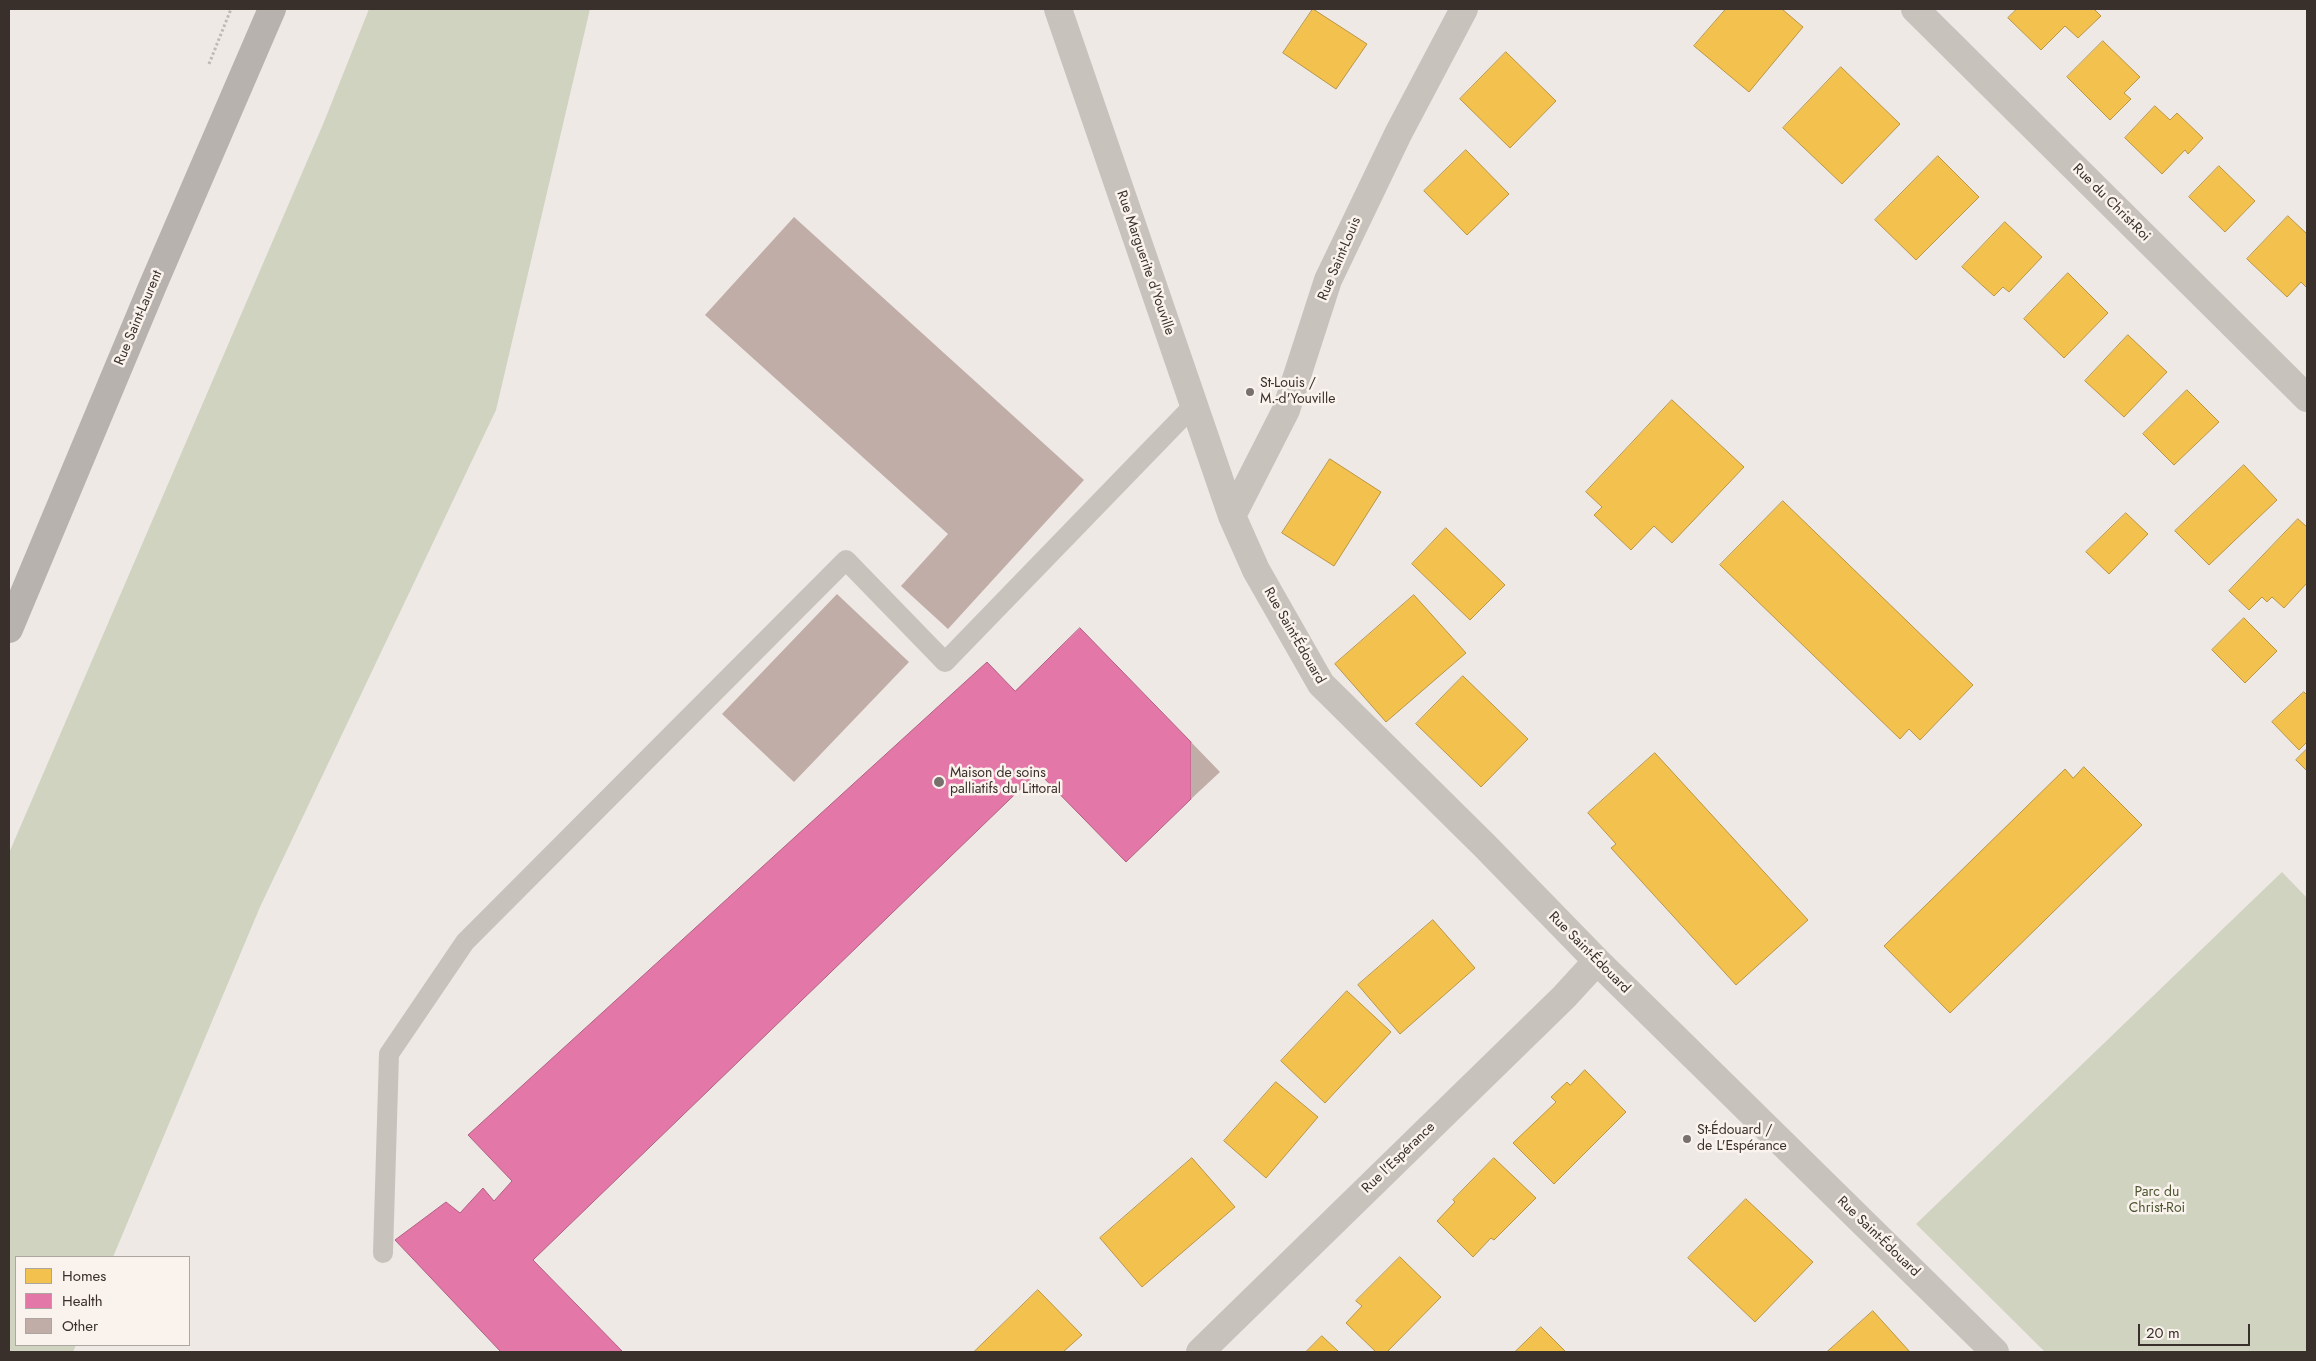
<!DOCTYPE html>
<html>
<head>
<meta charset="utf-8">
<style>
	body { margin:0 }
	#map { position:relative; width:2316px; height:1361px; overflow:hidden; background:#eee9e5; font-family:Jost,sans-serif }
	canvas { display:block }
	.frame { position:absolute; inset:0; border:10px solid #392f2b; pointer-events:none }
	.legend { position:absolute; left:15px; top:1256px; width:175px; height:90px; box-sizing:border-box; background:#faf3ed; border:1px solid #ada59f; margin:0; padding:6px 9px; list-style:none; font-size:15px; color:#392f2b }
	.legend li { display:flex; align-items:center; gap:10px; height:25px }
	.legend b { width:25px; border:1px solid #ada59f }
	.scale { position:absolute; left:2138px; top:1324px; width:112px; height:22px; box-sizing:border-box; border:2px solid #392f2b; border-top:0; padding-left:6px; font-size:15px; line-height:18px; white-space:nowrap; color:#392f2b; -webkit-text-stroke:4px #faf3ed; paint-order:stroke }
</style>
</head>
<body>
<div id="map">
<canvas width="2316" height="1361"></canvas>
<div class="frame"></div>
<ul class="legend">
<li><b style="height:14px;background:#f2c14e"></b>Homes</li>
<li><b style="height:14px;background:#e377a8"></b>Health</li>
<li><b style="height:14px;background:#c1ada8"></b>Other</li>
</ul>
<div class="scale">20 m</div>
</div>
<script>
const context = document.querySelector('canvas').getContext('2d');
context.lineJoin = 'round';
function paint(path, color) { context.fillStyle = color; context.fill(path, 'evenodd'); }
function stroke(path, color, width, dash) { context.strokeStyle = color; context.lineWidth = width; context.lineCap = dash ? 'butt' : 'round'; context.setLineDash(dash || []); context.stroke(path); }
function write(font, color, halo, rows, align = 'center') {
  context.font = font + ' Jost,sans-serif'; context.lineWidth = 5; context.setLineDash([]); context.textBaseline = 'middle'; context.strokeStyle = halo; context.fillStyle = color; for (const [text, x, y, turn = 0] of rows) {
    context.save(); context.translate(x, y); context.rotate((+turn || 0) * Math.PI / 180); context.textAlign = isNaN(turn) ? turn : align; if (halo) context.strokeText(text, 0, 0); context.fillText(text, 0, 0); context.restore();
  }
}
paint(new Path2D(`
	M369,9H590L496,410L260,907L113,1257H16V1345H76L73,1352H9V853L324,122Z
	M2282,872L2307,898V1352H2045L1916,1224Z`), '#d0d3c0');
const homes = new Path2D(`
	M1313,9L1367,44L1336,89L1283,53Z
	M1726,9H1782L1803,27L1749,92L1694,46Z
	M2017,9H2094L2101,16L2078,38L2065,26L2041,50L2008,18Z
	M2103,41L2140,77L2124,93L2131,99L2110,120L2067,77Z
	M1506,52L1556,101L1510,148L1460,99Z
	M1841,67L1900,124L1842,184L1783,128Z
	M2155,106L2170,120L2177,113L2203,138L2188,154L2185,150L2162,174L2125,138Z
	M1466,150L1509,194L1467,235L1424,191Z
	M1938,156L1979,197L1916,260L1875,220Z
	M2219,166L2255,201L2225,232L2189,197Z
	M2288,216L2307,234V288L2301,282L2287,297L2247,259Z
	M2005,222L2042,257L2009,292L2003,287L1994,296L1962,267Z
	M2068,273L2108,313L2064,358L2024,319Z
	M2128,335L2167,372L2124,417L2085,381Z
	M2187,390L2219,422L2174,465L2143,434Z
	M1672,400L1744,467L1672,543L1654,526L1631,550L1594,515L1602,507L1586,492Z
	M1330,459L1381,492L1334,566L1282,533Z
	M2244,465L2277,500L2209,565L2175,531Z
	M1783,501L1973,685L1920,740L1909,729L1900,739L1720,565Z
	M2126,513L2148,534L2109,574L2086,552Z
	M2298,519L2307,527V583L2284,608L2272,597L2267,602L2262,597L2249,610L2229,591Z
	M1446,528L1505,585L1470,620L1412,564Z
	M1414,595L1466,653L1386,722L1335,664Z
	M2244,618L2277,651L2245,683L2212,650Z
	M1463,676L1528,739L1481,787L1416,724Z
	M2304,692L2307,695V742L2299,750L2272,722Z
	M2307,749V771L2296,760Z
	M1655,753L1808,920L1736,985L1611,848L1616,844L1588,813Z
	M2084,767L2142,825L1950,1013L1884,946L2065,769L2073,778Z
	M1433,920L1475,968L1400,1034L1358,985Z
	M1347,991L1391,1032L1325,1103L1281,1061Z
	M1585,1070L1626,1112L1554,1184L1513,1143L1556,1102L1551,1097L1567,1082L1570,1085Z
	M1276,1082L1318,1117L1266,1178L1224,1141Z
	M1192,1158L1235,1207L1142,1287L1100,1238Z
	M1494,1158L1536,1198L1494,1240L1491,1238L1473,1257L1437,1221L1455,1202L1453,1200Z
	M1746,1199L1813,1262L1755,1322L1688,1258Z
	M1400,1257L1441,1297L1387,1352H1376L1346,1323L1362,1306L1356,1301Z
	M1038,1290L1082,1335L1063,1352H974Z
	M1873,1311L1910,1352H1827Z
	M1541,1327L1566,1352H1515Z
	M1322,1336L1339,1352H1306Z`);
paint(homes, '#f2c14e');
stroke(homes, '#ba9544', 1);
const health = new Path2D(`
	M1080,628L1191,742V799L1126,862L1038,772L533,1260L623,1352H501L395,1240L446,1202L460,1213L483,1188L494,1201L512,1181L468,1135L987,662L1015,691Z`);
paint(health, '#e377a8');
stroke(health, '#b06182', 1);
paint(new Path2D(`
	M794,217L1084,480L948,629L901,586L948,534L705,315Z
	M837,594L909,662L794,782L722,714Z
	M1191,742L1220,772L1191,799Z`), '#c1ada8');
stroke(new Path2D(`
	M209,64L231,9`), '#c0bab6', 3, [2.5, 2.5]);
stroke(new Path2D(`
	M383,1253L389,1054L465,942L846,560L945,662L1194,405`), '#c8c2bd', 20);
stroke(new Path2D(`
	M1058,9L1232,516L1256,570L1321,684L1485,846L1597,961L1995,1352
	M1915,9L2307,398
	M1232,516L1286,410L1328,280L1398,134L1464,9
	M1200,1352L1564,997L1597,961`), '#c8c2bd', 28);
stroke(new Path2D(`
	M9,629L153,285L272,9`), '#b8b2ae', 28);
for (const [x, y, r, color] of [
	[1250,392,5,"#78706c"],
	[939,782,6,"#78706c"],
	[1687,1139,5,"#78706c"]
]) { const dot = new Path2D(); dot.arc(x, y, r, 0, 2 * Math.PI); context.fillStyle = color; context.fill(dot); stroke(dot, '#faf3ed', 2); }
write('14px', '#392f2b', '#faf3ed', [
	["Rue du Christ-Roi",2111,203,45],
	["Rue Saint-Louis",1340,259,-67],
	["Rue Marguerite d'Youville",1145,263,71],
	["Rue Saint-Laurent",139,318,-67],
	["Rue Saint-Édouard",1294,636,60],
	["Rue Saint-Édouard",1589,953,45],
	["Rue l'Espérance",1399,1158,-44],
	["Rue Saint-Édouard",1878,1237,44]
]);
write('14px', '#392f2b', '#faf3ed', [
	["St-Louis /",1260,384],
	["M.-d'Youville",1260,400],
	["Maison de soins",950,774],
	["palliatifs du Littoral",950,790],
	["St-Édouard /",1697,1131],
	["de L'Espérance",1697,1147]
], 'left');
write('14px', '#4b5630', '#faf3ed', [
	["Parc du",2157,1193],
	["Christ-Roi",2157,1209]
]);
</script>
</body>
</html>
